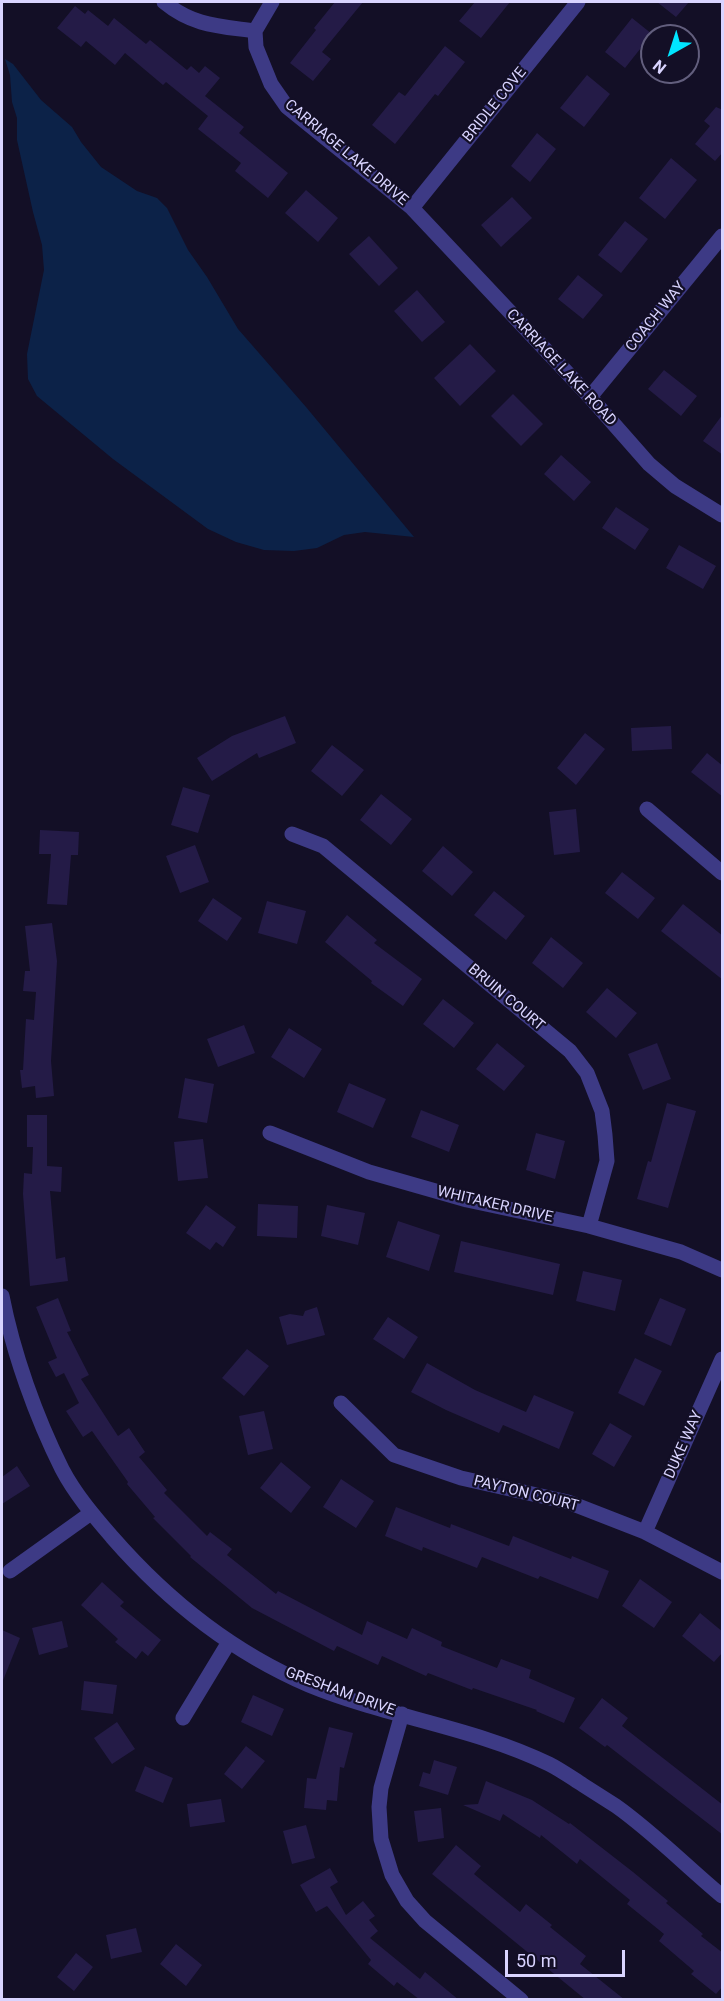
<!DOCTYPE html>
<html>
<head>
<meta charset="utf-8">
<style>
	body { margin:0 }
	#map { position:relative; width:724px; height:2001px; overflow:hidden; background:#130f26; font-family:Roboto,sans-serif }
	canvas { display:block }
	.frame { position:absolute; inset:0; border:3px solid #d9d4ff; pointer-events:none }
	.north { position:absolute; left:640px; top:24px; width:60px; height:60px; box-sizing:border-box; background:#130f26; border:2px solid #625e7d; border-radius:50%; rotate:219deg; font-size:16px; font-weight:700; line-height:24px; text-align:center; color:#d9d4ff }
	.north::after { content:''; display:block; margin:auto; width:21px; height:27px; background:#00e5ff; clip-path:polygon(50% 0,100% 100%,50% 72%,0 100%) }
	.scale { position:absolute; left:505px; top:1950px; width:120px; height:27px; box-sizing:border-box; border:3px solid #d9d4ff; border-top:0; padding-left:8px; font-size:18px; line-height:21px; white-space:nowrap; color:#d9d4ff; -webkit-text-stroke:4px #130f26; paint-order:stroke }
</style>
</head>
<body>
<div id="map">
<canvas width="724" height="2001"></canvas>
<div class="frame"></div>
<div class="north">N</div>
<div class="scale">50 m</div>
</div>
<script>
const context = document.querySelector('canvas').getContext('2d');
context.lineJoin = 'round';
function paint(path, color) { context.fillStyle = color; context.fill(path, 'evenodd'); }
function stroke(path, color, width, dash) { context.strokeStyle = color; context.lineWidth = width; context.lineCap = dash ? 'butt' : 'round'; context.setLineDash(dash || []); context.stroke(path); }
function write(font, color, halo, rows, align = 'center') {
  context.font = font + ' Roboto,sans-serif'; context.lineWidth = 4.5; context.setLineDash([]); context.textBaseline = 'middle'; context.strokeStyle = halo; context.fillStyle = color; for (const [text, x, y, turn = 0] of rows) {
    context.save(); context.translate(x, y); context.rotate((+turn || 0) * Math.PI / 180); context.textAlign = isNaN(turn) ? turn : align; if (halo) context.strokeText(text, 0, 0); context.fillText(text, 0, 0); context.restore();
  }
}
paint(new Path2D(`
	M5,59L13,64L41,100L72,127L81,142L101,167L137,191L157,198L167,208L188,250L207,277L238,329L306,407L414,537L365,532L344,535L317,548L294,551L264,550L236,542L208,529L113,459L37,396L28,379L27,354L44,270L42,245L33,212L17,140V118L12,102L10,75Z`), '#0c2248');
paint(new Path2D(`
	M335,2H363L322,52L331,59L313,81L290,63L316,30L314,28Z
	M475,2H510L481,38L459,21Z
	M657,2H689L676,17Z
	M75,6L85,14L88,10L108,26L114,18L146,44L150,40L187,70L191,66L199,73L205,66L220,78L205,96L244,127L239,133L288,173L268,198L235,171L241,163L198,129L208,116L166,82L163,85L125,53L115,65L86,41L81,47L57,28Z
	M632,18L652,34L625,68L605,52Z
	M445,46L465,62L438,96L435,94L395,144L372,125L399,92L405,96Z
	M587,75L610,94L584,127L560,108Z
	M716,107L723,110V152L715,161L695,144L710,126L704,121Z
	M537,133L556,149L530,182L511,166Z
	M671,158L697,180L665,219L639,198Z
	M306,190L338,218L318,242L285,213Z
	M512,197L532,218L501,247L481,225Z
	M625,221L648,239L621,273L598,255Z
	M369,236L398,268L379,286L349,254Z
	M578,275L603,295L583,319L558,299Z
	M417,290L445,322L422,342L394,311Z
	M470,344L496,371L460,406L434,378Z
	M664,370L697,396L681,416L648,389Z
	M513,394L543,424L521,446L491,416Z
	M723,414V455L703,441Z
	M561,455L591,482L574,501L544,474Z
	M616,507L649,529L635,550L602,528Z
	M679,545L716,566L703,589L666,568Z
	M285,716L296,743L259,758L257,753L212,781L197,758L232,736Z
	M671,726L672,749L632,751L631,728Z
	M585,733L605,749L576,785L557,768Z
	M332,745L364,770L342,796L311,771Z
	M707,753L723,766V797L691,772Z
	M183,787L210,795L198,833L171,825Z
	M381,794L412,819L391,845L360,820Z
	M576,809L580,852L554,855L549,812Z
	M40,830L79,832L78,855H71L67,905L47,904L51,854H39Z
	M195,845L209,882L180,893L166,856Z
	M443,846L473,872L452,896L422,871Z
	M622,872L655,898L638,919L605,893Z
	M494,891L525,916L506,940L474,915Z
	M213,898L242,918L227,941L198,921Z
	M267,901L306,911L297,944L258,933Z
	M683,904L723,936V980L661,931Z
	M347,915L377,940L374,943L422,979L403,1006L371,983L372,981L325,942Z
	M52,923L57,961L51,1061L54,1096L36,1098L35,1086L22,1088L20,1070H23L26,1019L34,1020L36,992L23,991L25,971H30L25,926Z
	M551,937L583,963L563,988L532,963Z
	M607,988L637,1013L616,1038L586,1012Z
	M443,999L474,1023L454,1048L423,1024Z
	M244,1025L255,1053L218,1067L207,1039Z
	M289,1028L322,1049L304,1078L271,1057Z
	M497,1043L525,1066L504,1091L476,1069Z
	M657,1043L671,1079L643,1090L628,1054Z
	M185,1078L214,1084L207,1123L178,1118Z
	M349,1083L386,1099L373,1128L337,1112Z
	M667,1103L696,1111L668,1208L637,1199L648,1161L651,1162Z
	M421,1110L459,1125L449,1152L411,1137Z
	M27,1115H47V1166L62,1167L61,1192L50,1191L56,1259L65,1257L68,1281L30,1286L23,1194L24,1173L32,1174L33,1147H27Z
	M536,1133L565,1141L555,1179L526,1170Z
	M203,1139L208,1178L178,1181L174,1142Z
	M258,1204L298,1206L297,1238L257,1236Z
	M206,1205L236,1227L223,1247L216,1242L210,1250L186,1233Z
	M327,1205L365,1213L358,1245L321,1236Z
	M398,1221L440,1235L429,1271L386,1257Z
	M461,1241L560,1264L553,1295L454,1272Z
	M583,1271L622,1280L615,1311L576,1301Z
	M58,1298L71,1331L67,1332L89,1375L81,1379L118,1436L129,1428L145,1452L139,1457L167,1490L164,1493L207,1536L210,1532L232,1549L227,1555L276,1594L278,1591L362,1635L367,1621L407,1639L412,1628L442,1642L441,1646L497,1668L501,1659L531,1670L529,1678L575,1698L564,1723L536,1711L537,1710L473,1688L472,1690L428,1673L426,1676L382,1656L378,1665L337,1646L334,1651L252,1608L190,1557L191,1556L153,1518L155,1517L127,1484L128,1482L92,1431L83,1437L66,1411L79,1403L64,1373L56,1377L48,1362L57,1358L36,1307Z
	M660,1298L686,1309L671,1346L644,1334Z
	M317,1307L325,1335L287,1345L279,1317L290,1314L303,1316L305,1311Z
	M388,1317L418,1337L404,1359L373,1339Z
	M247,1349L269,1366L244,1396L222,1378Z
	M635,1358L662,1371L644,1406L618,1393Z
	M427,1363L475,1390L526,1412L534,1395L574,1412L559,1449L503,1425L499,1433L446,1410L411,1392Z
	M264,1411L273,1449L248,1455L239,1416Z
	M610,1423L632,1436L614,1467L592,1454Z
	M281,1462L311,1487L291,1513L260,1488Z
	M17,1466L30,1486L2,1504V1477Z
	M341,1479L374,1501L356,1528L323,1507Z
	M396,1507L450,1528L451,1524L509,1546L513,1536L571,1559L572,1556L609,1571L598,1599L540,1576L538,1579L482,1557L477,1568L423,1547L422,1551L385,1536Z
	M640,1579L672,1602L654,1628L622,1606Z
	M102,1582L124,1602L120,1606L161,1640L148,1656L142,1651L136,1659L115,1642L118,1639L81,1605Z
	M700,1613L723,1632V1652L714,1662L682,1636Z
	M62,1621L68,1647L39,1655L32,1628Z
	M2,1630L20,1638L2,1683Z
	M84,1681L117,1685L113,1714L81,1710Z
	M253,1695L284,1709L272,1736L241,1722Z
	M602,1698L628,1718L622,1726L723,1805V1835L607,1745L605,1747L579,1728Z
	M117,1722L135,1749L112,1764L94,1738Z
	M329,1727L353,1733L344,1768L340,1767L337,1801L327,1800L326,1810L304,1808L307,1778L316,1779Z
	M246,1746L265,1761L242,1789L224,1774Z
	M434,1760L457,1767L448,1795L419,1786L423,1772L430,1774Z
	M145,1766L173,1778L163,1803L135,1791Z
	M486,1781L532,1800L569,1824L570,1823L633,1872L668,1901L666,1903L703,1934L701,1936L723,1953V1986L716,1994L691,1974L694,1971L659,1941L664,1934L627,1904L630,1900L580,1859L577,1864L541,1835L540,1838L503,1814L500,1821L463,1805L478,1804Z
	M221,1799L225,1822L190,1827L187,1804Z
	M441,1808L444,1838L418,1842L414,1811Z
	M306,1825L315,1858L292,1864L283,1831Z
	M456,1845L481,1866L474,1874L520,1912L526,1904L552,1925L550,1927L586,1956L580,1964L625,2000H586L432,1874Z
	M330,1868L338,1882L330,1887L346,1915L363,1901L375,1916L369,1920L378,1931L370,1938L420,1979L425,1972L459,2000H420L397,1982L394,1986L368,1964L371,1960L327,1906L316,1912L300,1885Z
	M136,1928L142,1952L111,1959L106,1935Z
	M176,1944L202,1965L186,1986L160,1964Z
	M76,1953L93,1967L74,1991L57,1977Z`), '#241b47');
stroke(new Path2D(`
	M164,2C193,26 219,26 255,31
	M255,31L256,47L271,84L287,107L412,208L590,397L649,464L675,486L722,515
	M255,31L272,2
	M412,208L578,2
	M590,397L722,236
	M647,809L722,873
	M292,834L323,846L570,1051L587,1073L602,1111L605,1135L607,1161L589,1226
	M270,1133L369,1172L467,1200L589,1226L681,1252L722,1270
	M2,1296C13,1353 36,1417 62,1469C75,1494 94,1516 112,1537C167,1600 232,1652 309,1685C387,1717 473,1727 549,1764C561,1770 572,1778 583,1785C594,1792 605,1799 616,1806C654,1833 687,1867 722,1896
	M341,1403L394,1455L461,1478L568,1502L645,1532L722,1572
	M645,1532L722,1359
	M10,1571L91,1513
	M402,1714L381,1788L379,1807L381,1839L392,1875L407,1901L425,1921L521,2000
	M183,1718L229,1642`), '#3d3a85', 15);
write('15px', '#d9d4ff', '#130f26', [
	["BRIDLE COVE",495,105,-51],
	["CARRIAGE LAKE DRIVE",346,153,40],
	["COACH WAY",656,317,-51],
	["CARRIAGE LAKE ROAD",561,368,47],
	["BRUIN COURT",506,998,40],
	["WHITAKER DRIVE",495,1205,13],
	["DUKE WAY",684,1445,-66],
	["PAYTON COURT",526,1494,14],
	["GRESHAM DRIVE",340,1692,20]
]);
</script>
</body>
</html>
